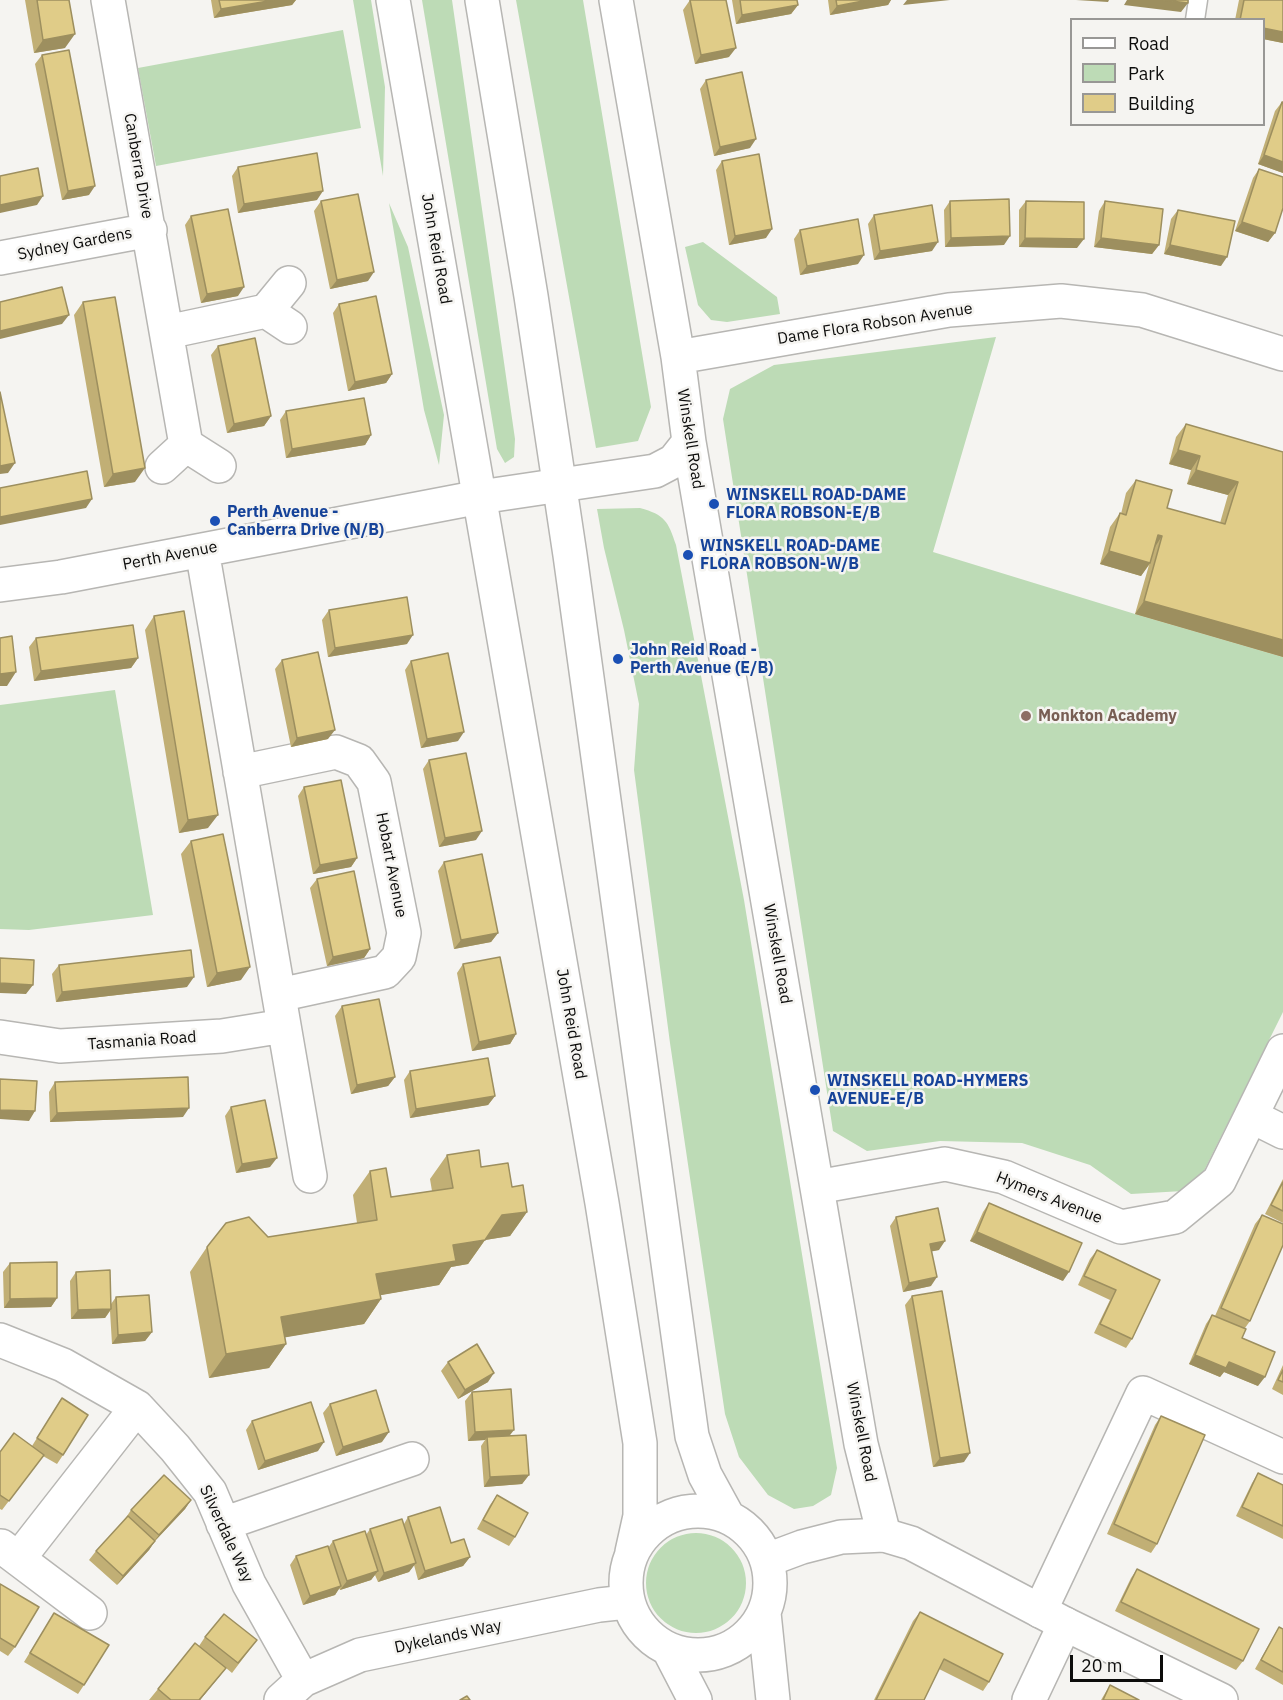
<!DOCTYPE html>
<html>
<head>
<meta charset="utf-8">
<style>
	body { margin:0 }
	#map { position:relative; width:1283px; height:1700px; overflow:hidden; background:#f5f4f1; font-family:"IBM Plex Sans",sans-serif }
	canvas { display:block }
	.legend { position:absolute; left:1070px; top:18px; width:195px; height:108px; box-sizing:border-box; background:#f5f4f1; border:2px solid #989795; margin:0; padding:8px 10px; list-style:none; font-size:18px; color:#0c0c0b }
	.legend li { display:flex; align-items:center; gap:12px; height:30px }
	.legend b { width:30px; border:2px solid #989795 }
	.scale { position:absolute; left:1070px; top:1655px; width:93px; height:27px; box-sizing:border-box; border:3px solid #0c0c0b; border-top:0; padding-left:8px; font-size:18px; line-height:21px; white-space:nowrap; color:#0c0c0b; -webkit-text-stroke:4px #f5f4f1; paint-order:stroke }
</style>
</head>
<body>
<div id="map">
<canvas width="1283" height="1700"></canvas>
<ul class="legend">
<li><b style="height:8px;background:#fff"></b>Road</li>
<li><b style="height:16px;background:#bddbb6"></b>Park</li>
<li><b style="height:16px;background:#e0cc88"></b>Building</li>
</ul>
<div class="scale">20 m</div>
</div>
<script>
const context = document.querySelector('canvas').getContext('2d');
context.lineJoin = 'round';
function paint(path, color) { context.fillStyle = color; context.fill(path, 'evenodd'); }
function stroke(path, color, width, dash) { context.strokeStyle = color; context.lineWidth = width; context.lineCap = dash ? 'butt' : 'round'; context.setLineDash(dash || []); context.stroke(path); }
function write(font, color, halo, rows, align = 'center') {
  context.font = font + ' "IBM Plex Sans",sans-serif'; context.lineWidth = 5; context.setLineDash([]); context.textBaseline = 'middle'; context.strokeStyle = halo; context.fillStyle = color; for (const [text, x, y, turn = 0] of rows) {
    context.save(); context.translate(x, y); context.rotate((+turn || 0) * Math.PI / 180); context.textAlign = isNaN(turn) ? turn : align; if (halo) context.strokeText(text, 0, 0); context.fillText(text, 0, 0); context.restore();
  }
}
paint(new Path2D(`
	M353,0H371L385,87L383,176Z
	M422,0H452L515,439L514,457L505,463L497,449Z
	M516,0H583L651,407L638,441L596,448Z
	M343,30L361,128L156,166L138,68Z
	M389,203L408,247L444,415L439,465L424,410Z
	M703,242L777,297L780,314L727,322L711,320L698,305L685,247Z
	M996,337L933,552L1135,614L1283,657V1012L1201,1177L1183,1191L1131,1194L1090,1165L1022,1143L940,1141L867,1151L833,1131L723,419L730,389L774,365Z
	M640,508C665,515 668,521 676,545L744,900L837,1468L831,1495L813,1506L794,1509L768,1495L739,1457L725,1414L670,1043L634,770L639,704L624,630L604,548L597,509Z
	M115,690L153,915L29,930L0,929V705Z
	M646 1583a50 50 0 1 1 100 0a50 50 0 1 1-100 0Z`), '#bddbb6');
const service = new Path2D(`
	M1195,20L1198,0`);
const minor = new Path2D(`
	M108,0L186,445
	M616,0L678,357L689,442L861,1444L884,1535
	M0,258L150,230
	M289,283L266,311L290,327
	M167,332L266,311
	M678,357L949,310L1061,301L1142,310L1283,354
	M162,467L186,445L219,466
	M202,550L310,1176
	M0,585L61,577L480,497L655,471L674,461L689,442
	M240,772L336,752L359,761L374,782L404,933L399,957L385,972L279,995
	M0,1037L60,1046L222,1036L284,1026
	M1251,1116L1283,1132
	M817,1187L945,1164L1004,1177L1121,1227L1175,1217L1219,1181L1283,1051
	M0,1340L63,1365L137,1407L175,1448L210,1492L249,1584L303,1680
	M223,1524L412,1459
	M1,1546L90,1613
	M19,1558L137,1407
	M1040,1611L1143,1393L1283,1457
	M281,1700L303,1680L360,1655L599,1605L627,1602
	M1029,1700L1065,1624`);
const tertiary = new Path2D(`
	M767,1560L802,1547L841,1537L884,1535L911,1543L1065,1624L1221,1700`);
const trunk = new Path2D(`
	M393,0L602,1203L640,1443V1516L632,1552
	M482,0L531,296L570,555L692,1436L705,1475L728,1517
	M626 1583a72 72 0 1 1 144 0a72 72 0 1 1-144 0Z
	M764,1613L773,1700
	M669,1650L695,1700`);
stroke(service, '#b7b6b3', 21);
stroke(minor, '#b7b6b3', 36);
stroke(tertiary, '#b7b6b3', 36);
stroke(trunk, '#b7b6b3', 36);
stroke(service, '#fff', 18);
stroke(minor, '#fff', 33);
stroke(tertiary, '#fff', 33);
stroke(trunk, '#fff', 33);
paint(new Path2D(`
	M25,0H69L65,48L34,53Z
	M211,0H296L292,5L214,18Z
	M690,0L729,57L695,64L683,10Z
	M732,0H797L798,5L791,14L736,24Z
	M828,0H891L888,5L830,15Z
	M1239,0H1283V43L1263,39V20H1235Z
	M42,55L89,195L62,200L35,64Z
	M706,80L750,148L714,156L700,89Z
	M1282,102H1283V173L1258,164L1275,111Z
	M722,161L766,238L729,245L716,170Z
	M238,167L317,200L238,213L232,176Z
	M1259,169L1275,233L1268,242L1235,231L1253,178Z
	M321,201L368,281L330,289L314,211Z
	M950,201L1004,245L945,247L944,210Z
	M1026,201L1077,248L1019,247V210Z
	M1105,201L1159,245L1152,254L1094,247L1099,211Z
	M1178,210L1221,266L1164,254L1171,219Z
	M874,215L932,251L874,260L868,224Z
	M191,216L238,296L201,303L185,225Z
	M800,230L858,264L800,275L794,239Z
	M83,302L135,482L104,487L74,315Z
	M339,304L392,374L386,383L348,391L333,313Z
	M218,346L271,416L264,426L227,433L211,355Z
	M286,411L371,435L365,445L286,458L280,420Z
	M1186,424L1283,452V657L1135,614L1149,565L1141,576L1100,564L1110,527L1120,513L1121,514L1126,493L1136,480L1167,508L1220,523L1228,495L1187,484L1191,470L1169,464L1176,437Z
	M329,610L407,644L328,657L322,620Z
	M154,616L208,828L179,833L145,630Z
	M36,638L138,658L131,668L34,681L29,647Z
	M282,660L328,739L291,747L275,669Z
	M411,661L458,741L421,748L405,670Z
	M429,760L476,840L439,847L423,769Z
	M304,787L357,858L351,867L313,874L298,796Z
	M191,841L241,980L207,987L181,854Z
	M444,862L498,933L491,942L454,949L438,871Z
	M317,879L370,949L364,958L327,966L310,888Z
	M463,964L516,1034L510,1044L472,1051L457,973Z
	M59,965L187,987L56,1002L52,974Z
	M342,1006L395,1077L388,1086L351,1094L335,1016Z
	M410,1071L495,1096L488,1105L410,1118L404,1080Z
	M55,1082L183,1117L50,1122L49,1092Z
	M231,1107L270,1167L236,1173L225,1116Z
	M447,1155L481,1167L512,1187L527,1212L510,1236L485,1240L468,1264L451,1267L439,1285L380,1295L381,1299L364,1324L285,1337L286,1344L269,1368L209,1378L190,1272L207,1247L268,1237L357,1223L353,1195L370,1171L391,1197L432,1191L430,1179Z
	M1283,1179V1223L1265,1214Z
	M989,1203L1063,1281L970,1241L983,1212Z
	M1262,1215L1250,1321L1245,1328L1242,1338L1258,1386L1224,1372L1220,1377L1189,1364L1206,1324L1212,1315L1215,1316L1255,1224Z
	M896,1217L939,1250L932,1251L931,1286L903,1292L890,1226Z
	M1097,1250L1160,1280L1132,1339L1126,1348L1094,1333L1110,1300L1078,1285L1090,1259Z
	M10,1263L57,1298L51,1307L4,1308L3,1272Z
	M76,1272L111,1304L116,1297L152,1332L145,1341L112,1344L110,1311L105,1318L71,1319L70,1281Z
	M912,1296L964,1462L933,1467L905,1305Z
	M448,1362L488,1382L458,1399L441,1371Z
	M1283,1365V1395L1272,1389Z
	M472,1392L509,1436L529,1475L522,1484L484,1487L481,1446L485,1440L468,1441L465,1401Z
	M62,1398L63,1455L57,1464L43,1456L2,1510L0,1509V1452L32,1446Z
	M330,1404L382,1442L336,1456L323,1413Z
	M1161,1416L1157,1544L1151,1553L1107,1534L1155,1425Z
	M252,1421L318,1451L258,1470L246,1430Z
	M1258,1473L1283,1485V1539L1236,1516L1252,1483Z
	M497,1495L515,1537L509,1546L477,1529L490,1505Z
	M191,1500L185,1509L155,1541L149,1550L117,1585L89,1560L96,1551L125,1519L131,1510Z
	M408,1517L451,1543L470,1557L463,1566L418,1580L414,1565L409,1572L378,1582L375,1575L371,1580L340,1590L339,1588L335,1595L303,1605L290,1565L296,1556L328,1548L333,1541L366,1535L370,1529L404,1524Z
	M1137,1569L1243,1661L1236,1670L1115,1611L1131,1578Z
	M0,1584L15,1647L8,1656L0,1651Z
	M920,1612L989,1682L983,1691L939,1669L924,1700H874L913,1621Z
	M54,1613L84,1685L78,1694L24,1662Z
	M1279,1627L1283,1629V1685L1255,1669L1273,1637Z
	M205,1637L257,1640L232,1673L213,1657L226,1668L200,1700H149L158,1689L199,1646Z
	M1110,1685L1139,1700H1101Z`), '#c1af75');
paint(new Path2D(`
	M274,0H296L292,5L214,18L221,9Z
	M868,0H891L888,5L830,15L837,6Z
	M907,0H950L903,5Z
	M1076,0H1109L1108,2Z
	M1127,0H1163L1188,3L1181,12L1124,5Z
	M798,5L791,14L736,24L742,15Z
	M1263,28L1283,32V43L1263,39Z
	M75,34L65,48L34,53L43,40Z
	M736,48L729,57L695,64L701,55Z
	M756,139L750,148L714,156L720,147Z
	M1264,155L1283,162V173L1258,164Z
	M95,186L89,195L62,200L68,191Z
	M323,191L317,200L238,213L244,204Z
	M43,196L37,205L0,213V205Z
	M1242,222L1275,233L1268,242L1235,231Z
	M772,229L766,238L729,245L735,236Z
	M1010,236L1004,245L945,247L951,238Z
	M1025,238L1084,239L1077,248L1019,247Z
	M1101,238L1159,245L1152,254L1094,247Z
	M938,242L932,251L874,260L880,251Z
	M1170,245L1227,257L1221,266L1164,254Z
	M864,255L858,264L800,275L807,266Z
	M374,272L368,281L330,289L337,280Z
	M244,287L238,296L201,303L207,294Z
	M69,315L62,324L0,339V331Z
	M392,374L386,383L348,391L355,382Z
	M271,416L264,426L227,433L234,424Z
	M371,435L365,445L286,458L292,449Z
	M1178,450L1200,456L1191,470L1169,464Z
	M15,463L8,473L0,474V466Z
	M145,468L135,482L104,487L113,474Z
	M1196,470L1238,482L1228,495L1187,484Z
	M92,499L86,508L0,525V517Z
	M1158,535L1162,536L1153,550Z
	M1109,551L1150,563L1141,576L1100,564Z
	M1144,601L1283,640V657L1135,614Z
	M413,635L407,644L328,657L335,648Z
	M138,658L131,668L34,681L41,671Z
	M16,672L7,686H0V674Z
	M335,730L328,739L291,747L297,738Z
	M464,732L458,741L421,748L427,739Z
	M218,815L208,828L179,833L188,820Z
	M482,831L476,840L439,847L445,838Z
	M357,858L351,867L313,874L320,865Z
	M498,933L491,942L454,949L461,940Z
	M370,949L364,958L327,966L333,957Z
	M250,967L241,980L207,987L217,973Z
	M194,977L187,987L56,1002L62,992Z
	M0,983L33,985L26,994L0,993Z
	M516,1034L510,1044L472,1051L479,1042Z
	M395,1077L388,1086L351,1094L357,1085Z
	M495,1096L488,1105L410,1118L416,1109Z
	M189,1108L183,1117L50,1122L57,1113Z
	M0,1110L35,1111L29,1121L0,1119Z
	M277,1158L270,1167L236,1173L242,1164Z
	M527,1212L510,1236L485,1240L502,1215Z
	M977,1232L1069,1272L1063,1281L970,1241Z
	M485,1240L468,1264L451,1267L439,1285L359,1299L376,1274L453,1245Z
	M945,1241L939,1250L924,1253L930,1244Z
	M937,1277L931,1286L903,1292L909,1283Z
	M57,1298L51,1307L4,1308L10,1299Z
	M381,1299L364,1324L264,1341L281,1317Z
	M111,1309L105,1318L71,1319L78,1310Z
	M152,1332L145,1341L112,1344L118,1335Z
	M286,1344L269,1368L209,1378L226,1354Z
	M1195,1355L1229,1362L1265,1377L1258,1386L1224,1372L1220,1377L1189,1364Z
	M494,1373L488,1382L458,1399L465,1390Z
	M514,1430L507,1439L487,1437L485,1440L468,1441L475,1432Z
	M389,1432L382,1442L336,1456L343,1447Z
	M324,1442L318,1451L258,1470L265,1461Z
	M970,1453L964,1462L933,1467L940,1458Z
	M529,1475L522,1484L484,1487L490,1477Z
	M191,1500L185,1509L152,1544L159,1535Z
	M155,1541L149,1550L117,1585L123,1576Z
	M470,1557L463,1566L418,1580L425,1571Z
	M416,1563L409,1572L378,1582L384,1573Z
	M378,1571L371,1580L340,1590L347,1581Z
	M341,1586L335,1595L303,1605L310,1596Z
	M226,1668L219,1677L200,1700H199Z`), '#9d8f5f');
const building = new Path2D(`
	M37,0H69L75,34L43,40Z
	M219,0H274L221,9Z
	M690,0H726L736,48L701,55Z
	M740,0H797L798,5L742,15Z
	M836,0H868L837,6Z
	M1163,0H1188V3Z
	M1244,0H1283V32L1263,28V20H1240Z
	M69,50L95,186L68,191L42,55Z
	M742,72L756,139L720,147L706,80Z
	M1282,102H1283V162L1264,155Z
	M317,153L323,191L244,204L238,167Z
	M759,154L772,229L735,236L722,161Z
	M38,168L43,196L0,205V176Z
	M1259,169L1283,177V208L1275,233L1242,222Z
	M358,194L374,272L337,280L321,201Z
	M1009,199L1010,236L951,238L950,201Z
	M1026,201L1084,202V239L1025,238Z
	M1105,201L1163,209L1159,245L1101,238Z
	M932,205L938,242L880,251L874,215Z
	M228,209L244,287L207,294L191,216Z
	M1178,210L1235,221L1227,257L1170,245Z
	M858,219L864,255L807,266L800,230Z
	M62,287L69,315L0,331V302Z
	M376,296L392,374L355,382L339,304Z
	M115,297L145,468L113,474L83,302Z
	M255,338L271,416L234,424L218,346Z
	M0,392L15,463L0,466Z
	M364,398L371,435L292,449L286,411Z
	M1186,424L1283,452V640L1144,601L1162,536L1158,535L1150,563L1109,551L1120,513L1126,515L1136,480L1172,490L1167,508L1225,524L1238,482L1196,470L1200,456L1178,450Z
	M87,471L92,499L0,517V488Z
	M407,597L413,635L335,648L329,610Z
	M184,611L218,815L188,820L154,616Z
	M133,625L138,658L41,671L36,638Z
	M12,636L16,672L0,674V638Z
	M318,652L335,730L297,738L282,660Z
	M448,653L464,732L427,739L411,661Z
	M466,753L482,831L445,838L429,760Z
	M341,780L357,858L320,865L304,787Z
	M223,834L250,967L217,973L191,841Z
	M482,854L498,933L461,940L444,862Z
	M354,871L370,949L333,957L317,879Z
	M191,950L194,977L62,992L59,965Z
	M500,957L516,1034L479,1042L463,964Z
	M0,958L34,960L33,985L0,983Z
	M379,999L395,1077L357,1085L342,1006Z
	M488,1058L495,1096L416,1109L410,1071Z
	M188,1077L189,1108L57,1113L55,1082Z
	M0,1079L37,1081L35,1111L0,1110Z
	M265,1100L277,1158L242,1164L231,1107Z
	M479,1150L481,1167L508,1163L512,1187L523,1185L527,1212L502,1215L485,1240L453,1245L456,1261L376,1274L381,1299L281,1317L286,1344L226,1354L207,1247L226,1223L249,1217L268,1237L377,1220L370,1171L386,1168L391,1197L453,1188L447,1155Z
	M1283,1182V1211L1271,1205Z
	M989,1203L1082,1243L1069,1272L977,1232Z
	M938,1208L945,1241L930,1244L937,1277L909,1283L896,1217Z
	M1262,1215L1283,1224V1245L1250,1321L1221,1308Z
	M1097,1250L1160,1280L1132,1339L1100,1324L1116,1290L1084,1276Z
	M57,1262V1298L10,1299V1263Z
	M110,1270L111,1309L78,1310L76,1272Z
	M942,1291L970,1453L940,1458L912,1296Z
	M149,1295L152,1332L118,1335L116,1297Z
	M1212,1315L1246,1329L1242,1338L1275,1352L1265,1377L1229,1362L1226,1368L1195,1355Z
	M477,1344L494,1373L465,1390L448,1362Z
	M1283,1370V1382L1278,1380Z
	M511,1389L514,1430L475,1432L472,1392Z
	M376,1390L389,1432L343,1447L330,1404Z
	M62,1398L88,1415L63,1455L37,1438Z
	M311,1402L324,1442L265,1461L252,1421Z
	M1161,1416L1205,1435L1157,1544L1114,1524Z
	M14,1433L44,1455L9,1501L0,1495V1452Z
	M526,1435L529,1475L490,1477L487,1437Z
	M1258,1473L1283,1485V1526L1242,1507Z
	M164,1475L191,1500L159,1535L131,1510Z
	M497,1495L528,1513L515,1537L483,1520Z
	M440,1507L451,1543L464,1539L470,1557L425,1571L408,1517Z
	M128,1516L155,1541L123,1576L96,1551Z
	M402,1519L416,1563L384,1573L370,1529Z
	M365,1531L378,1571L347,1581L333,1541Z
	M328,1546L341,1586L310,1596L296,1556Z
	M1137,1569L1259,1629L1243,1661L1121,1602Z
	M0,1584L39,1607L15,1647L0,1638Z
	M920,1612L1003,1654L989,1682L944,1659L924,1700H876Z
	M54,1613L109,1645L84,1685L30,1653Z
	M224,1614L257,1640L238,1663L205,1637Z
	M1279,1627L1283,1629V1672L1261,1660Z
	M195,1643L226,1668L199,1700H171L158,1689Z
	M1110,1685L1139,1700H1103Z
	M467,1696L470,1700H460Z`);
paint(building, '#e0cc88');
stroke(building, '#9d8f5f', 1.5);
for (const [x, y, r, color] of [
	[714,504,6,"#1a4fb4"],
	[215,521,6,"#1a4fb4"],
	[688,555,6,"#1a4fb4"],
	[618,659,6,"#1a4fb4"],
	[1026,716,6,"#8d6e63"],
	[815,1090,6,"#1a4fb4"]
]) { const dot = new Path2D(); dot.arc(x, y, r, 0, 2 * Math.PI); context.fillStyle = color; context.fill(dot); stroke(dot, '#f5f4f1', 2); }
write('16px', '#0c0c0b', '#f5f4f1', [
	["Canberra Drive",138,166,80],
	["Sydney Gardens",75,244,-11],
	["John Reid Road",436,249,80],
	["Dame Flora Robson Avenue",875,324,-9],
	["Winskell Road",690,439,81],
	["Perth Avenue",170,556,-11],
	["Hobart Avenue",391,865,79],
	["Winskell Road",777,954,80],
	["John Reid Road",571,1024,80],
	["Tasmania Road",142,1041,-4],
	["Hymers Avenue",1049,1198,22],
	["Winskell Road",861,1432,79],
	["Silverdale Way",226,1534,65],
	["Dykelands Way",448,1637,-12]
]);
write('bold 16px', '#164399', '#f5f4f1', [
	["WINSKELL ROAD-DAME",726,495],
	["FLORA ROBSON-E/B",726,513],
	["Perth Avenue -",227,512],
	["Canberra Drive (N/B)",227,530],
	["WINSKELL ROAD-DAME",700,546],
	["FLORA ROBSON-W/B",700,564],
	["John Reid Road -",630,650],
	["Perth Avenue (E/B)",630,668],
	["WINSKELL ROAD-HYMERS",827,1081],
	["AVENUE-E/B",827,1099]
], 'left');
write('bold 16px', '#785e54', '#f5f4f1', [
	["Monkton Academy",1038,716]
], 'left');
</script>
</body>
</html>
